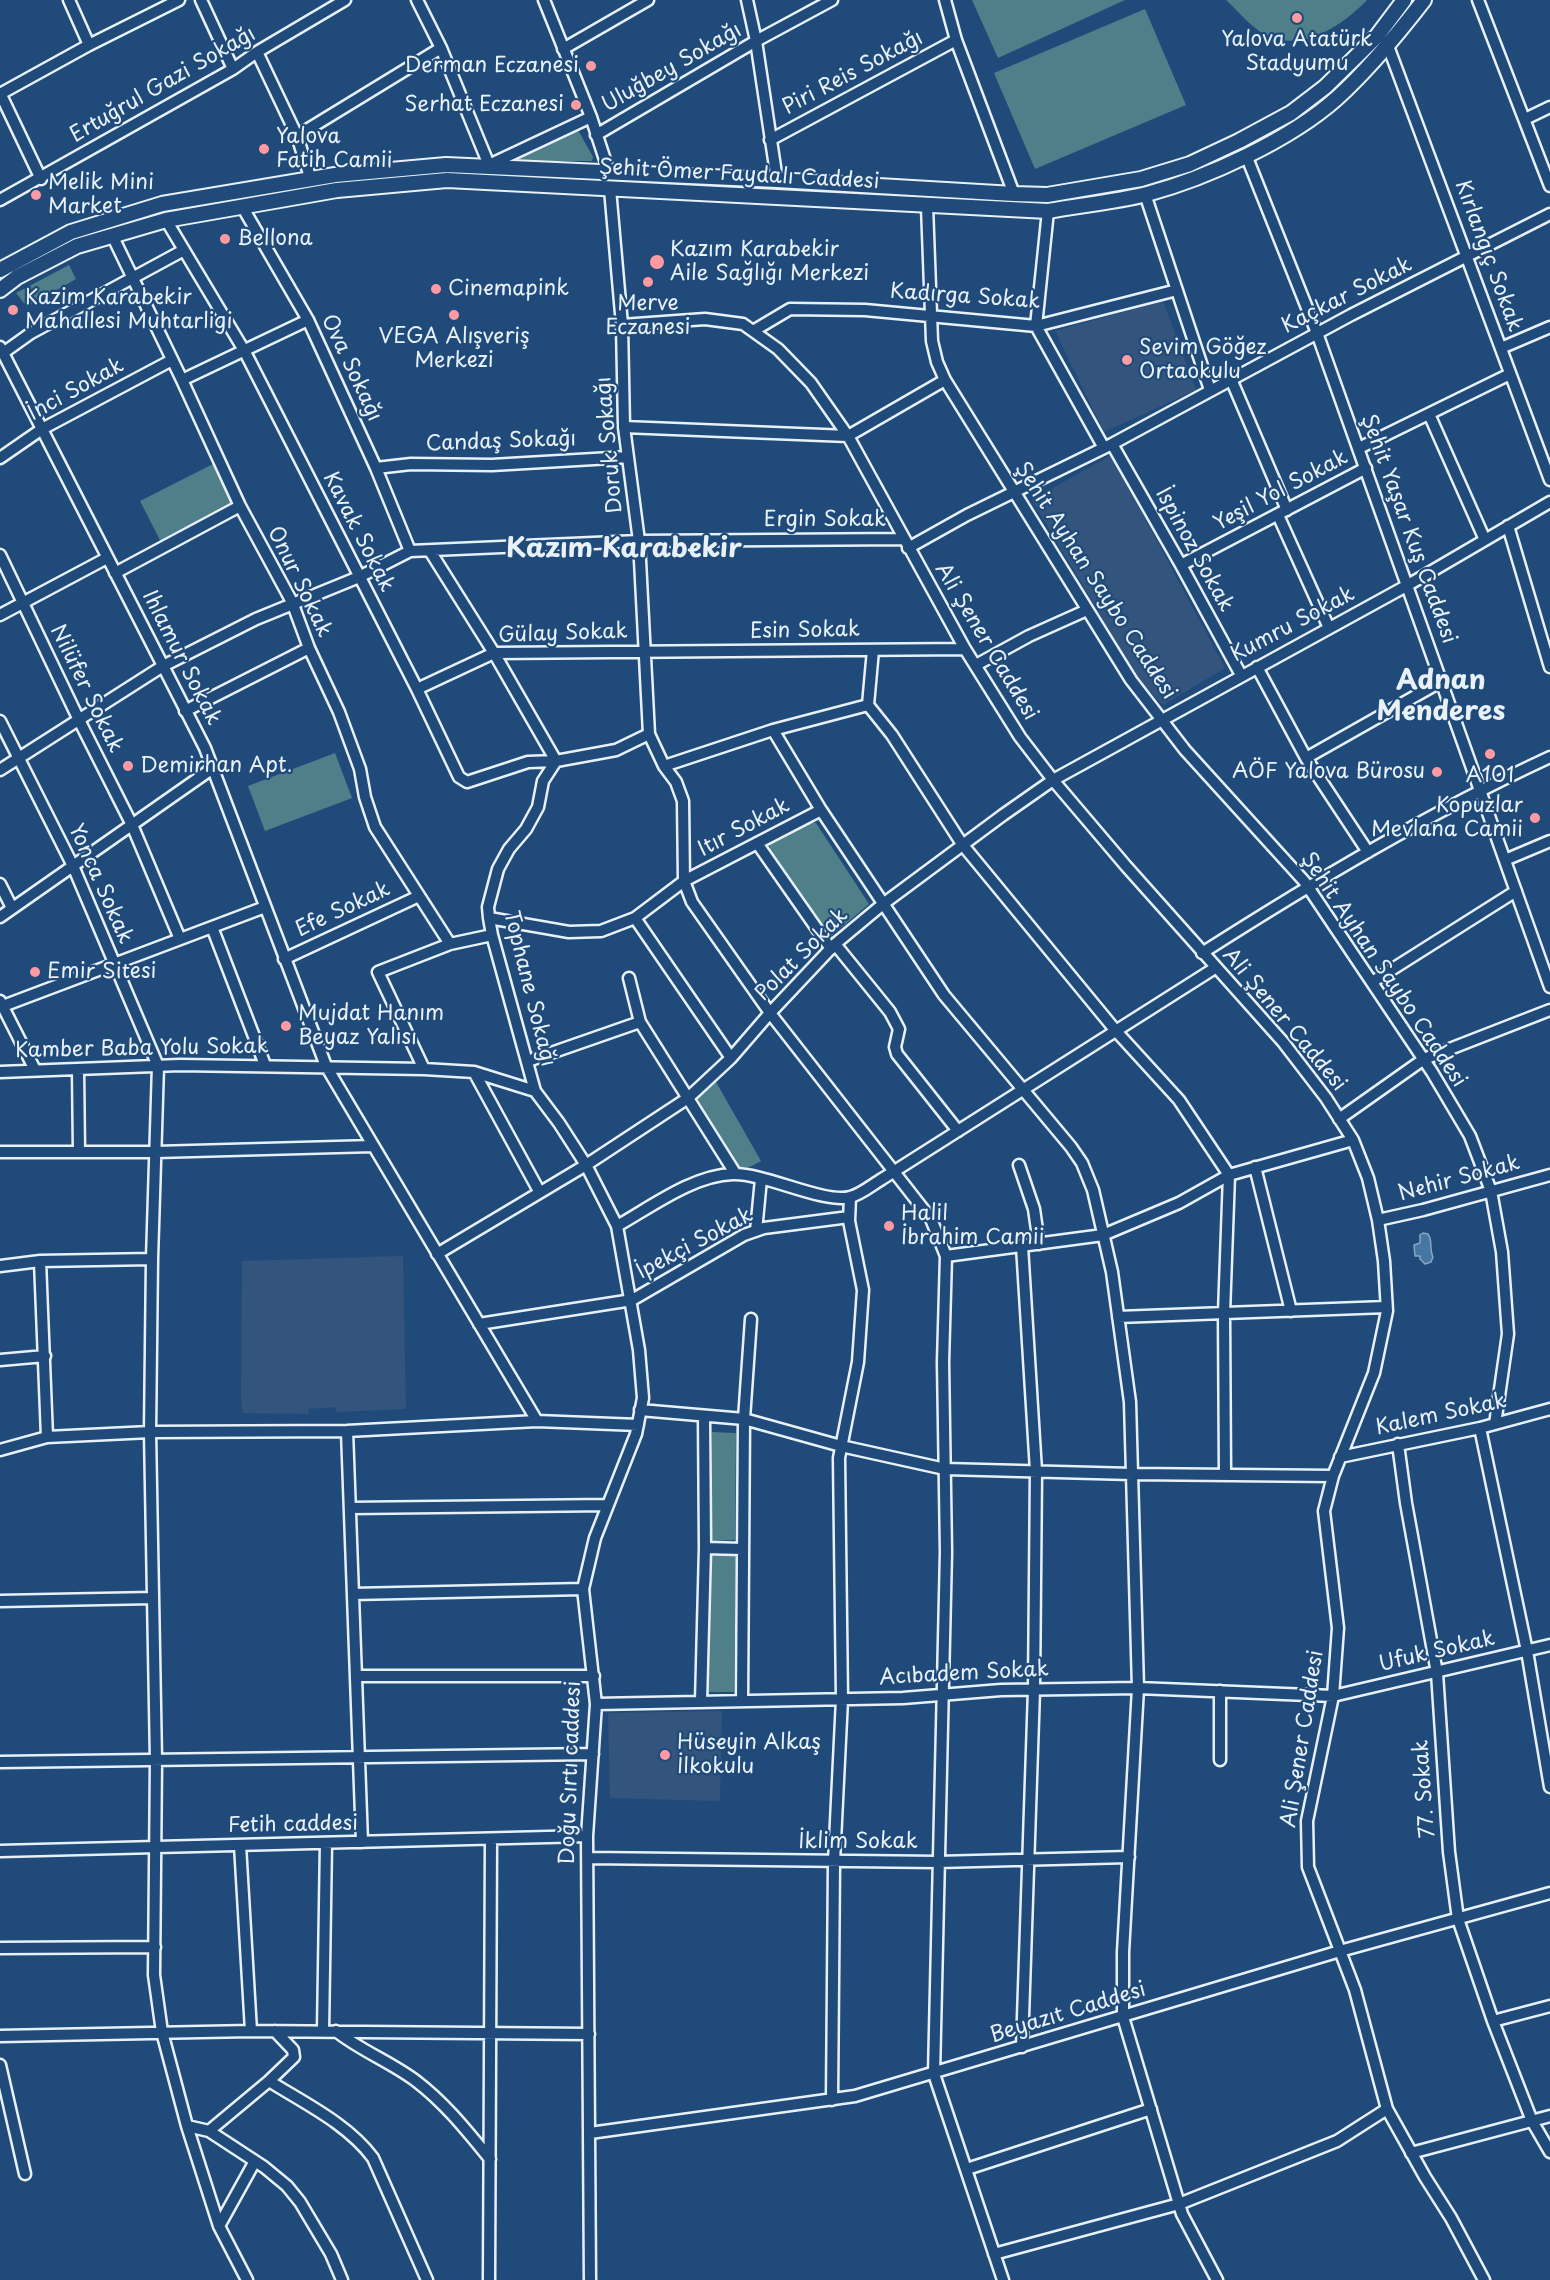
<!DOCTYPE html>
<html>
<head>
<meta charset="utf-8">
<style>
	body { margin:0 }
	canvas { display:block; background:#1f4a7a }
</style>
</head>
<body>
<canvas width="1550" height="2280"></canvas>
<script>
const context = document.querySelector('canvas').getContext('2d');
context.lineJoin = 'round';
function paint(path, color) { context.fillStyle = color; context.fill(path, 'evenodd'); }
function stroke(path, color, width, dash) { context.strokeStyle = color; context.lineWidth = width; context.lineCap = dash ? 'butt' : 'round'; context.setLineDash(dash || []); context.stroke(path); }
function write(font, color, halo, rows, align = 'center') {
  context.font = font + ' "Playpen Sans",sans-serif'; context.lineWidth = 4.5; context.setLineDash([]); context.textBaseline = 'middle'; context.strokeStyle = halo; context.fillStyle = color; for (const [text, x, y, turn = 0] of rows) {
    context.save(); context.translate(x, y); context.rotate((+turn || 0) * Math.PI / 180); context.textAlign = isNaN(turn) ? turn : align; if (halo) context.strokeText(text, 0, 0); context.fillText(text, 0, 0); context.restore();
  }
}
paint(new Path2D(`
	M1163,301L1196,390L1104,432L1055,331Z
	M1111,455L1225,668L1163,705L1139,680L1032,500Z
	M403,1256L406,1409L337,1412L335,1407L308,1409L309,1414L243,1413L241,1399L242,1261Z
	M722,1711L720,1801L610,1798L608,1713Z`), '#33547c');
paint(new Path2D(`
	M972,0H1125L998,58Z
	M1226,0H1367C1342,26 1301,54 1264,34C1250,26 1238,11 1226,0Z
	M1145,9L1186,105L1035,169L994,73Z
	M578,130L593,157L592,161H514L512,158Z
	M69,265L76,279L27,307L16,293Z
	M213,464L233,504L161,542L140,501Z
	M335,753L352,798L265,831L248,786Z
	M805,822L816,823L869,904L830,937L827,936L769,851L770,843Z
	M716,1082L761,1161L744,1170L736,1165L695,1100Z
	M712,1432L736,1433L735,1540L711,1541Z
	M710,1555H736L734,1692H708Z`), '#4f7f89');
const water = new Path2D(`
	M1423,1233L1428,1234C1433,1241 1429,1249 1433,1257L1431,1262L1425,1264L1420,1259V1256H1415L1414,1245L1420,1243V1235Z`);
paint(water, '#4676a2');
stroke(water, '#87a7c4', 1.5);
const minor = new Path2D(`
	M69,0L89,45
	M201,0L233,69
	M417,0L441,48L489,165L591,117
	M544,0L591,117L609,172
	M747,0L756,41L777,180
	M945,0L956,40L1014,194
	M1478,0L1550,186
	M1388,46L1550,480
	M563,49L648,0
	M257,52L297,136L311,180
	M0,93L41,179
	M0,94L89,45L179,0
	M1525,119L1550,107
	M596,135L756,41L832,0
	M297,136L441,48
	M770,140L956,40
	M1246,155L1317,333L1550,987
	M610,189L622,325L624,427L639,541L649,734L664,766L676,782L683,801L684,881L692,902L770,1013L931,1219L946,1256L943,1362L946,1552L934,2074L1003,2280
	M1145,194L1210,390
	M0,200L233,69L257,52L345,0
	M927,206L932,341L937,362L945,380L1131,680L1185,750L1304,881L1432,1072L1470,1136L1491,1191L1502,1252L1508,1334L1495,1424
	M243,208L308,320L376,468L410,551
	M1048,211L1036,326L1104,448
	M166,220L245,352L417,689L459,777L467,782L528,762L556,761L494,653L430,551
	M112,235L182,380L240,506L292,602L309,648L339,712L360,769L365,797L375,827L450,944
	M622,325L705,319L743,324L778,349L811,383L848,436L965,649L1020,737L1053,780L1126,866L1283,1042L1326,1098L1353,1140L1368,1178L1378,1220L1384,1261L1387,1311L1374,1373L1333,1476L1324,1511L1338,1628L1333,1696L1307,1821L1308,1867L1355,1990L1387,2109L1425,2177L1451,2218L1484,2280
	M753,331L790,309L865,310L1036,326L1177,290
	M0,347L205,748L326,1066L537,1421
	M1501,348L1550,327
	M3,353L31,333L184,250
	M1231,379L1287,510
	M182,380L308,320
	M1429,414L1485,540
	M624,427L848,436L945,380
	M1112,444L1181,565L1241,675
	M1359,448L1510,374
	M0,458L42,429L172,360
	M376,468L411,464L492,465L628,457
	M1278,515L1329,628
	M1508,526L1550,667
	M908,548L967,515L1112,444L1351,315L1550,214
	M0,555L79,720L132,825L180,939
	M1181,565L1366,468
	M115,573L240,506
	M0,615L107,558
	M873,650L868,705L892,735L962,844L1116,1031L1179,1100L1229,1175L1224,1313L1225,1475
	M976,665L1029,636L1087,610
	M1257,667L1306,758L1368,852
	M417,689L494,653L965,649
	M185,711L309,648
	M0,721L73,866L158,1066L152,1259L150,1432L156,1760L154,1975L162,2032L187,2126L219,2226L247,2280
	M773,730L821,810L944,995L1071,1147L1082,1163L1093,1190L1112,1272L1130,1402L1138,1688L1123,1952V2017L1182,2214L1217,2280
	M1306,758L1442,681
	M664,766L773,730L868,705
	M0,770L163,666L256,619L359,577L410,551L639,541L904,539
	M757,843L831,949
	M1505,860L1550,841
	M0,884L12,908
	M0,917L213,768
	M489,918L569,932L601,931L635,918L684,881L821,810
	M635,918L731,1058
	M212,927L265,1065
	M835,944L890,1012L899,1029L895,1047L897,1054L958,1131
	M1202,953C1315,881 1429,813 1550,757
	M284,959L419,896
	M629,978L640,1022L735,1173
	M1372,982L1516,891
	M0,1001L35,1070
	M3,1006L265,907
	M528,1061L640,1022
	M78,1069L79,1152
	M424,1069L378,972L450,944L492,935
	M0,1072L180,1065L424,1069L474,1072L535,1091
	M474,1072L539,1191
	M1339,1119L1424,1059L1550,1010
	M0,1152H156L373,1146
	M1019,1165L1034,1209L1039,1244
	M1255,1167L1291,1311
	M1378,1220L1423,1210L1550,1175
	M617,1226C651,1207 693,1175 733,1174C765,1173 824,1204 850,1197C860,1195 872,1185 882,1179L1215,968
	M756,1231L761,1179
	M437,1254L586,1165L688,1098L731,1058L770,1013L835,944L883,904L1003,815L1053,780L1408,585L1550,502
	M946,1256L1103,1235L1179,1203L1229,1175L1353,1140
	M40,1261L47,1437
	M0,1266L40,1261L152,1259
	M1118,1317L1386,1307
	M479,1324L632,1300L744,1235L764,1228L849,1217
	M0,1360L45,1356
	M640,1410L744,1419L841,1446L945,1469L1132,1474L1333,1476
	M1480,1428L1527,1651L1550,1787
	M347,1431L362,1842
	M1398,1444L1406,1503L1437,1673L1449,1852L1458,1919L1493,2021L1532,2121L1550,2152
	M0,1450L47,1437L150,1432L347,1431L537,1421L638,1425
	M1340,1457L1480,1428L1550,1409
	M350,1508L608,1505
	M705,1548L743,1549
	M353,1594L583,1589
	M0,1601L153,1598
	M356,1676H594
	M1220,1691V1760
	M742,1701L744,1419L751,1319
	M701,1702L705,1548L704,1416
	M596,1704L903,1698L1001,1690L1138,1688L1333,1696L1550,1645
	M0,1762L593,1754
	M240,1845L251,2031
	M0,1851L587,1836
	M588,1858L938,1862L1129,1857
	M0,1948L155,1947
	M1493,2021L1550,2006
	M323,2031L326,1843
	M336,2031C361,2051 391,2062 416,2081C445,2103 467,2131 490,2159
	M0,2036L251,2031L589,2034
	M1022,2047L1034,1690L1036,1471L1022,1246
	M0,2065L25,2174
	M269,2081C304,2103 348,2124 373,2158L427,2280
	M832,2100L834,1862L842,1699L839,1458L858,1362L863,1290L849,1221L850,1197
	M187,2126L209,2131L264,2167L287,2186L300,2202L331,2254L342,2280
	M209,2131L269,2081L294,2057L293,2050L275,2031
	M590,2133L855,2096L1340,1951L1550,1893
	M1411,2153L1550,2116
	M967,2169L1151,2109
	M219,2226L255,2161
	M994,2254L1179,2204L1337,2141L1387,2109
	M489,2280L491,1839
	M590,2280L587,1836L596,1704L583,1589L595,1538L636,1434L643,1398L639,1350L617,1226L586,1165L559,1123L535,1091L492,935L489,918L488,907L498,869L509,849L526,829L538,807L543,781L556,761L616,750L649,734`);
const major = new Path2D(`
	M0,270L71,232L162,204L335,175L446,165L777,180L1014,194L1047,195L1141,179L1190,164L1239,141L1291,113L1325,87L1377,36L1404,0
	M0,290L17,277L77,246L166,220L337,190L447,180L1048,211C1081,205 1115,202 1147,194C1207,178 1290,140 1337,98C1369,69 1397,35 1424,0`);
stroke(minor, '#e8f1f8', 15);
stroke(major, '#e8f1f8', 18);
stroke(minor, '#1f4a7a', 10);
stroke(major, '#1f4a7a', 14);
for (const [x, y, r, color] of [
	[1297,18,6,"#ff9aa2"],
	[591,66,6,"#ff9aa2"],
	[576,105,6,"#ff9aa2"],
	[264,149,6,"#ff9aa2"],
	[36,195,6,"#ff9aa2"],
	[225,239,6,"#ff9aa2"],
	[657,262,8,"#ff9aa2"],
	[648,282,6,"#ff9aa2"],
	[436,289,6,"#ff9aa2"],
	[13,310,6,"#ff9aa2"],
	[454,315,6,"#ff9aa2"],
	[1127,360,6,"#ff9aa2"],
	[1490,754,6,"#ff9aa2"],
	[128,766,6,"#ff9aa2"],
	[1437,772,6,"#ff9aa2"],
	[1535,818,6,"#ff9aa2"],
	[35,972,6,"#ff9aa2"],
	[286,1026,6,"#ff9aa2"],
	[889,1226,6,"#ff9aa2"],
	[665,1755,6,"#ff9aa2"]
]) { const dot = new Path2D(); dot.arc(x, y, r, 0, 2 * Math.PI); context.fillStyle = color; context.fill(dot); stroke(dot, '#1f4a7a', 2); }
write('21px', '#e8f1f8', '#1f4a7a', [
	["Yalova Atatürk",1297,40,"center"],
	["Stadyumu",1297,64,"center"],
	["Derman Eczanesi",579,66,"right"],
	["Serhat Eczanesi",564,105,"right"],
	["Yalova",276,137],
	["Fatih Camii",276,161],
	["Melik Mini",48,183],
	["Market",48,207],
	["Bellona",237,239],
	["Kazım Karabekir",670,250],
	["Aile Sağlığı Merkezi",670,274],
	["Cinemapink",448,289],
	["Kazim Karabekir",25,298],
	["Mahallesi Muhtarligi",25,322],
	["Merve",648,304,"center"],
	["Eczanesi",648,328,"center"],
	["VEGA Alışveriş",454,337,"center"],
	["Merkezi",454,361,"center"],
	["Sevim Göğez",1139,348],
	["Ortaokulu",1139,372],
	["Demirhan Apt.",140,766],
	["AÖF Yalova Bürosu",1425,772,"right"],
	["A101",1490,776,"center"],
	["Kopuzlar",1523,806,"right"],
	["Mevlana Camii",1523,830,"right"],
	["Emir Sitesi",47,972],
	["Mujdat Hanım",298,1014],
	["Beyaz Yalısı",298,1038],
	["Halil",901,1214],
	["İbrahim Camii",901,1238],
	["Hüseyin Alkaş",677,1743],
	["İlkokulu",677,1767]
], 'left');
write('21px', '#e8f1f8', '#1f4a7a', [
	["Uluğbey Sokağı",672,68,-30],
	["Piri Reis Sokağı",853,73,-28],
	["Ertuğrul Gazi Sokağı",163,85,-30],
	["Şehit Ömer Faydalı Caddesi",739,175,3],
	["Kırlangıç Sokak",1488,256,70],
	["Kaçkar Sokak",1347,296,-27],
	["Kadırga Sokak",965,297,4],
	["Ova Sokağı",351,368,65],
	["İnci Sokak",76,390,-29],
	["Candaş Sokağı",501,442,-2],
	["Doruk Sokağı",610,445,-95],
	["Yeşil Yol Sokak",1281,491,-28],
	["Ergin Sokak",825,520],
	["Şehit Yaşar Kuş Caddesi",1408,529,70],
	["Kavak Sokak",358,532,63],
	["İspinoz Sokak",1194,550,61],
	["Şehit Ayhan Saybo Caddesi",1095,581,57],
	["Onur Sokak",299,582,64],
	["Kumru Sokak",1293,625,-28],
	["Esin Sokak",805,631,-1],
	["Gülay Sokak",563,634,-2],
	["Ali Şener Caddesi",986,642,59],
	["Ihlamur Sokak",181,658,63],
	["Nilüfer Sokak",86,689,64],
	["Itır Sokak",744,828,-28],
	["Yonca Sokak",100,884,66],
	["Efe Sokak",343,910,-25],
	["Polat Sokak",802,955,-45],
	["Şehit Ayhan Saybo Caddesi",1383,970,56],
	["Tophane Sokağı",529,989,76],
	["Ali Şener Caddesi",1284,1020,50],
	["Kamber Baba Yolu Sokak",142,1049,-1],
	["Nehir Sokak",1459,1179,-15],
	["İpekçi Sokak",695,1244,-28],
	["Kalem Sokak",1441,1415,-12],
	["Ufuk Sokak",1437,1652,-13],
	["Acıbadem Sokak",964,1674,-3],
	["Ali Şener Caddesi",1303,1739,-81],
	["Doğu Sırtı caddesi",571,1773,-88],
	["77. Sokak",1425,1789,-94],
	["Fetih caddesi",293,1825,-1],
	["İklim Sokak",858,1842],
	["Beyazıt Caddesi",1068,2013,-17]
]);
write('bold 27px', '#e8f1f8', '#1f4a7a', [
	["Kazım Karabekir",624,550],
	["Adnan",1441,682],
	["Menderes",1441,713]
]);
</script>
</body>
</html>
